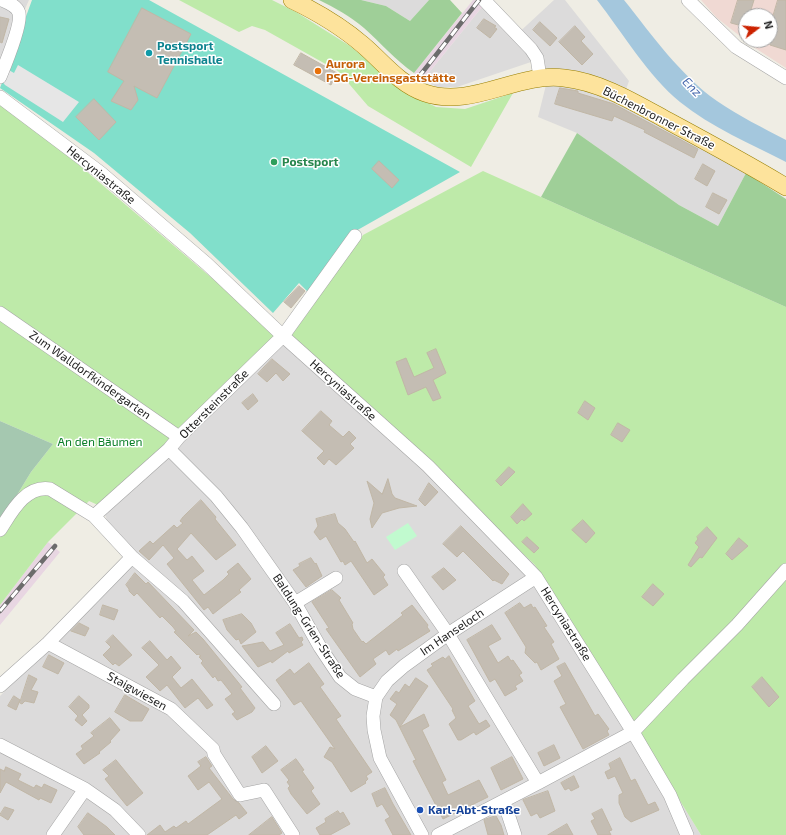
<!DOCTYPE html>
<html>
<head>
<meta charset="utf-8">
<style>
	body { margin:0 }
	#map { position:relative; width:786px; height:835px; overflow:hidden; background:#efede4; font-family:"Exo 2",sans-serif }
	canvas { display:block }
	.north { position:absolute; left:738px; top:8px; width:40px; height:40px; box-sizing:border-box; background:#fff; border:1px solid #a5a5a5; border-radius:50%; rotate:74deg; font-size:11px; font-weight:700; line-height:16px; text-align:center; color:#1e1e1e }
	.north::after { content:''; display:block; margin:auto; width:14px; height:18px; background:#c20; clip-path:polygon(50% 0,100% 100%,50% 72%,0 100%) }
</style>
</head>
<body>
<div id="map">
<canvas width="786" height="835"></canvas>
<div class="north">N</div>
</div>
<script>
const context = document.querySelector('canvas').getContext('2d');
context.lineJoin = 'round';
function paint(path, color) { context.fillStyle = color; context.fill(path, 'evenodd'); }
function stroke(path, color, width, dash) { context.strokeStyle = color; context.lineWidth = width; context.lineCap = dash ? 'butt' : 'round'; context.setLineDash(dash || []); context.stroke(path); }
function write(font, color, halo, rows, align = 'center') {
  context.font = font + ' "Exo 2",sans-serif'; context.lineWidth = 3; context.setLineDash([]); context.textBaseline = 'middle'; context.strokeStyle = halo; context.fillStyle = color; for (const [text, x, y, turn = 0] of rows) {
    context.save(); context.translate(x, y); context.rotate((+turn || 0) * Math.PI / 180); context.textAlign = isNaN(turn) ? turn : align; if (halo) context.strokeText(text, 0, 0); context.fillText(text, 0, 0); context.restore();
  }
}
paint(new Path2D(`
	M0,0H29L0,65Z
	M361,0H429L410,21L386,6Z
	M554,0H565L629,81L621,103L746,173L718,226L679,205L577,133L538,117L546,85L531,62L457,87H437L423,80L482,7L513,38Z
	M292,335L535,565L701,835H0V696L139,557L108,524L105,514Z`), '#dcdbdb');
paint(new Path2D(`
	M701,0H786V68L755,48L717,18ZM746,16H770V40H746Z`), '#f0d9d3');
paint(new Path2D(`
	M473,0H475L482,7L423,80L414,73Z
	M48,542L60,552L0,625V605Z`), '#e8d6e2');
paint(new Path2D(`
	M179,0H272L296,12L350,46L404,91L436,107L465,109L513,93L471,167L368,106L338,71L265,30L252,26L239,32Z
	M0,101L66,154L280,336L177,434L0,311Z
	M483,171L786,307V835H701L535,565L292,335L363,235Z
	M0,316L174,438L98,505L89,501L48,542L0,605V523L31,472L53,444L0,421Z`), '#beeaa9');
paint(new Path2D(`
	M319,0H361L386,6L410,21L429,0H450L462,13L414,73C395,60 381,43 364,28C350,16 335,8 319,0Z
	M577,133L679,205L718,226L746,173L786,199V307L541,197Z`), '#9fcf98');
paint(new Path2D(`
	M0,421L53,444L31,472L0,523Z`), '#a5c8b0');
paint(new Path2D(`
	M408,523L417,536L395,550L386,537Z`), '#c1facf');
paint(new Path2D(`
	M32,0H149L460,172L354,232L309,293L299,283L273,313L190,233L94,153L0,88Z`), '#81dfcb');
paint(new Path2D(`
	M18,65L79,102L63,122L5,85L2,81L7,69L14,73Z`), '#e6e6e6');
paint(new Path2D(`
	M597,0H624C652,35 680,75 717,101C739,116 763,128 786,140V162C751,144 711,127 680,102C649,77 622,32 597,0Z`), '#a4c7dd');
const building = new Path2D(`
	M738,0H754L749,16H746V27L731,23Z
	M778,0H786V50L770,45V26Z
	M142,8L191,34L157,98L134,86L138,100L131,110L111,101L124,81L108,72Z
	M0,17L9,19L2,43L0,42Z
	M484,19L496,26L494,27L497,29L490,38L477,28Z
	M540,22L557,38L550,46L533,30Z
	M575,26L585,37L581,41L593,54L582,65L559,42Z
	M301,53L337,73L331,85L294,65Z
	M560,88L578,91V93L614,104L698,149L694,158L644,132L645,130L614,116L612,121L555,104Z
	M94,99L116,122L99,140L76,117Z
	M379,161L399,180L392,188L372,169Z
	M703,164L715,171L707,186L695,179Z
	M713,193L727,200L719,214L706,207Z
	M299,286L305,291L291,308L284,302Z
	M436,349L446,373L433,380L441,398L433,401L426,387L408,395L396,362L406,358L414,377L434,368L427,353Z
	M272,359L290,374L283,381L276,373L267,382L258,374Z
	M253,394L258,401L248,410L242,403Z
	M585,401L595,408L588,420L578,413Z
	M321,411L332,421L329,425L343,437L349,431L356,438L350,444L354,448L336,465L329,459L324,465L317,458L324,451L302,431Z
	M618,423L630,430L622,442L611,435Z
	M509,467L515,472L501,486L496,481Z
	M388,479L392,494L395,498L417,506L399,508L382,513L372,528L370,519L374,503L367,481L382,494Z
	M429,483L438,492L425,506L419,500Z
	M201,500L216,517L215,519L236,545L216,560L191,533L177,549L187,560L192,556L204,571L192,580L204,595L223,580L229,574L227,572L238,563L251,579L239,590L241,592L213,614L208,607L204,610L167,564L174,558L163,545L149,560L139,551L150,541L153,544L174,525L177,528L183,523L180,521L183,517Z
	M523,504L532,514L524,521L522,519L517,524L511,517Z
	M335,514L338,523L345,529L354,542L355,541L367,563L372,559L385,575L383,577L388,585L374,595L351,561L345,565L343,561L341,562L326,536L320,540L314,532L318,526L316,519Z
	M583,520L595,533L586,543L572,530Z
	M461,526L509,574L502,584L494,580L493,581L463,551L457,557L443,544Z
	M707,527L717,538L702,558L700,557L691,567L688,565L699,547L695,543L698,539L697,537Z
	M527,537L539,548L534,553L522,542Z
	M739,538L748,546L732,560L726,554Z
	M311,558L315,564L316,563L322,576L306,587L293,570L300,566L299,564Z
	M444,568L456,580L443,590L432,577Z
	M135,573L146,584L148,582L194,630L188,636L196,632L203,639L242,687L240,688L255,708L252,712L237,720L232,714L235,712L225,699L232,694L221,680L218,681L215,676L213,678L201,663L203,661L199,657L201,656L198,654L197,655L174,632L176,631L173,627L162,616L160,618L137,593L134,596L129,591V589L126,585Z
	M653,584L664,594L653,606L642,597Z
	M332,590L341,598L339,600L353,623L352,624L353,629L362,642L363,641L366,644L403,615L401,613L412,605L428,625L427,627L430,631L398,651L397,649L389,655L386,650L373,659L376,664L360,677L326,629L329,628L312,602Z
	M520,603L524,608L531,604L533,608L535,607L547,626L544,627L554,642L551,644L559,659L541,670L537,662L535,663L525,653L526,647L505,613Z
	M103,605L118,610L114,620L100,615Z
	M242,614L251,623L256,632L241,644L239,639L236,640L227,630L223,620Z
	M79,623L89,628L85,636L71,631Z
	M290,624L299,638L302,637L303,640L301,642L303,645L289,653L288,651L272,663L271,661L258,667L242,646L263,642L270,651L284,645L276,633Z
	M492,625L501,639L488,646L498,663L508,656L511,661L513,660L522,673L519,675L523,681L515,686L517,689L505,696L495,679L490,682L467,640Z
	M113,635L132,655L119,666L115,663L113,665L103,655L111,647L106,642Z
	M150,641L167,660L171,656L181,668L172,677L181,688L192,679L213,705L207,709L198,698L185,708L167,685L160,691L146,677L159,665L142,648Z
	M49,655L64,663L58,674L43,667Z
	M449,656L475,701L468,706L479,724L486,720L490,726L476,735L474,732L461,740H458L449,724L456,718L452,710L453,709L427,670L433,666L431,664L443,657L445,659Z
	M309,663L324,684L320,687L341,716L336,719L372,772L366,776L368,779L365,782L366,783L351,792L332,762L324,757L330,747L335,749L301,701L294,705L276,680L290,669L294,674Z
	M565,663L595,716L598,714L609,729L607,731L609,735L583,749L560,707L566,704L554,681L562,676L557,667Z
	M29,675L37,679L31,690L38,692L34,703L25,701L22,704L20,703Z
	M762,677L779,697L769,707L752,687Z
	M416,678L428,686L400,727L424,714L429,726L422,730L446,780L442,782L448,795L479,780L488,797L443,819L413,761L416,760L396,720L390,715L397,704L390,699L396,691L399,693L405,684L409,687Z
	M125,695L149,709L142,721H130L115,712Z
	M14,696L20,700L16,710L8,706Z
	M79,696L89,705V708L82,715L87,721L82,726L75,720L78,716L69,707Z
	M110,718L120,730L110,741L111,742L99,752L100,753L84,764L76,754L83,749L81,746L94,736L91,733Z
	M554,745L560,758L544,766L538,753Z
	M266,746L278,761L262,773L252,757Z
	M206,757L212,766L209,768L233,799L239,803L247,813L239,819L236,815L207,835H147L160,825L165,832L174,826L176,828L186,821L188,824L222,799L209,782L198,790L188,776L201,766L198,762Z
	M512,757L523,779L501,790L491,768Z
	M620,758L631,781L635,779L648,805L655,802L659,810L631,822L625,817L619,803V795L623,793L615,776L608,779L605,772L611,769L609,764Z
	M296,759L304,770L302,771L312,785L314,788L311,791L320,804L307,814L291,794L288,788L290,786L287,782L289,780L281,770Z
	M116,760L143,793L127,806L105,779L109,776L103,770Z
	M6,767L21,774L18,780L34,788L36,785L42,788L44,784L57,790L51,803L40,798L39,800L6,782L0,793V769L4,771Z
	M574,776L579,787L571,791L569,788L565,790L561,783Z
	M385,788L393,804L411,835H393L385,820L390,817L382,804L377,807L372,794Z
	M548,791L555,811L540,818L537,813L531,816L523,800Z
	M5,807L14,810L8,820L0,815Z
	M602,809L612,830L609,831L611,835H598L591,821L595,819L592,814Z
	M338,811L340,814L343,812L350,824L330,835H320L316,828L326,822L325,819Z
	M88,813L107,827L115,835H84L78,827Z
	M496,816L501,825L504,835H488L484,820Z
	M272,817L282,833L279,835H249Z
	M567,824L573,835H548Z`);
paint(building, '#c4bdb3');
stroke(building, '#c1b7a6', 1);
const minor = new Path2D(`
	M484,0L531,49L537,58L540,77
	M688,0L736,47L786,78
	M0,77C5,65 22,24 19,13C17,6 9,3 2,0
	M0,97L101,173L207,264L283,336L428,466L536,577L633,732L670,795L687,835
	M0,313L179,437
	M169,449L216,496L242,528L295,603L320,647L340,677L355,689L376,697
	M94,516L169,449L179,437L283,336L355,236
	M0,530C11,513 25,485 50,489L94,516L132,557L48,643L0,686
	M132,557L183,601L274,704
	M404,571L448,634L538,783L438,835
	M295,603L336,578
	M48,643L171,709L213,749L214,754L240,795L264,790L293,835
	M0,745L85,789L115,810L139,835
	M538,783L633,732L683,679L737,625L786,570
	M504,802L515,835
	M53,835L85,789
	M422,835L380,758L374,730L373,716L376,697L387,681L404,666L448,634L536,577`);
const major = new Path2D(`
	M292,0C317,12 341,26 363,45C383,62 399,84 425,93C472,109 517,72 564,78C602,82 637,104 670,122C709,143 748,164 786,187`);
stroke(minor, '#a5a5a5', 14);
stroke(major, '#987f00', 18);
stroke(minor, '#fff', 13);
stroke(major, '#fde39c', 17);
const rail = new Path2D(`
	M418,78L479,0
	M0,611L55,546`);
stroke(rail, '#6c6c6c', 4.5);
stroke(rail, '#fff', 3, [9]);
for (const [x, y, r, color] of [
	[149,53,4,"#0f9aa8"],
	[318,71,4,"#e8710a"],
	[274,162,4,"#2e9e5b"],
	[420,810,4,"#1a4fb4"]
]) { const dot = new Path2D(); dot.arc(x, y, r, 0, 2 * Math.PI); context.fillStyle = color; context.fill(dot); stroke(dot, '#fff', 1.5); }
write('bold 12px', '#0d838f', '#fff', [
	["Postsport",157,46],
	["Tennishalle",157,60]
], 'left');
write('bold 12px', '#c56008', '#fff', [
	["Aurora",326,64],
	["PSG-Vereinsgaststätte",326,78]
], 'left');
write('12px', '#1e1e1e', '#fff', [
	["Büchenbronner Straße",659,118,27],
	["Hercyniastraße",101,175,39],
	["Zum Walldorfkindergarten",90,375,35],
	["Hercyniastraße",343,390,42],
	["Ottersteinstraße",214,404,-45],
	["Hercyniastraße",566,624,58],
	["Baldung-Grien-Straße",309,626,57],
	["Im Hanseloch",452,632,-34],
	["Staigwiesen",137,691,29]
]);
write('bold 12px', '#27864d', '#fff', [
	["Postsport",282,162]
], 'left');
write('12px', '#0a7e27', '#fff', [
	["An den Bäumen",100,442]
]);
write('bold 12px', '#164399', '#fff', [
	["Karl-Abt-Straße",428,810]
], 'left');
write('italic 13px', '#496baf', '#fff', [
	["Enz",692,87,45]
]);
</script>
</body>
</html>
